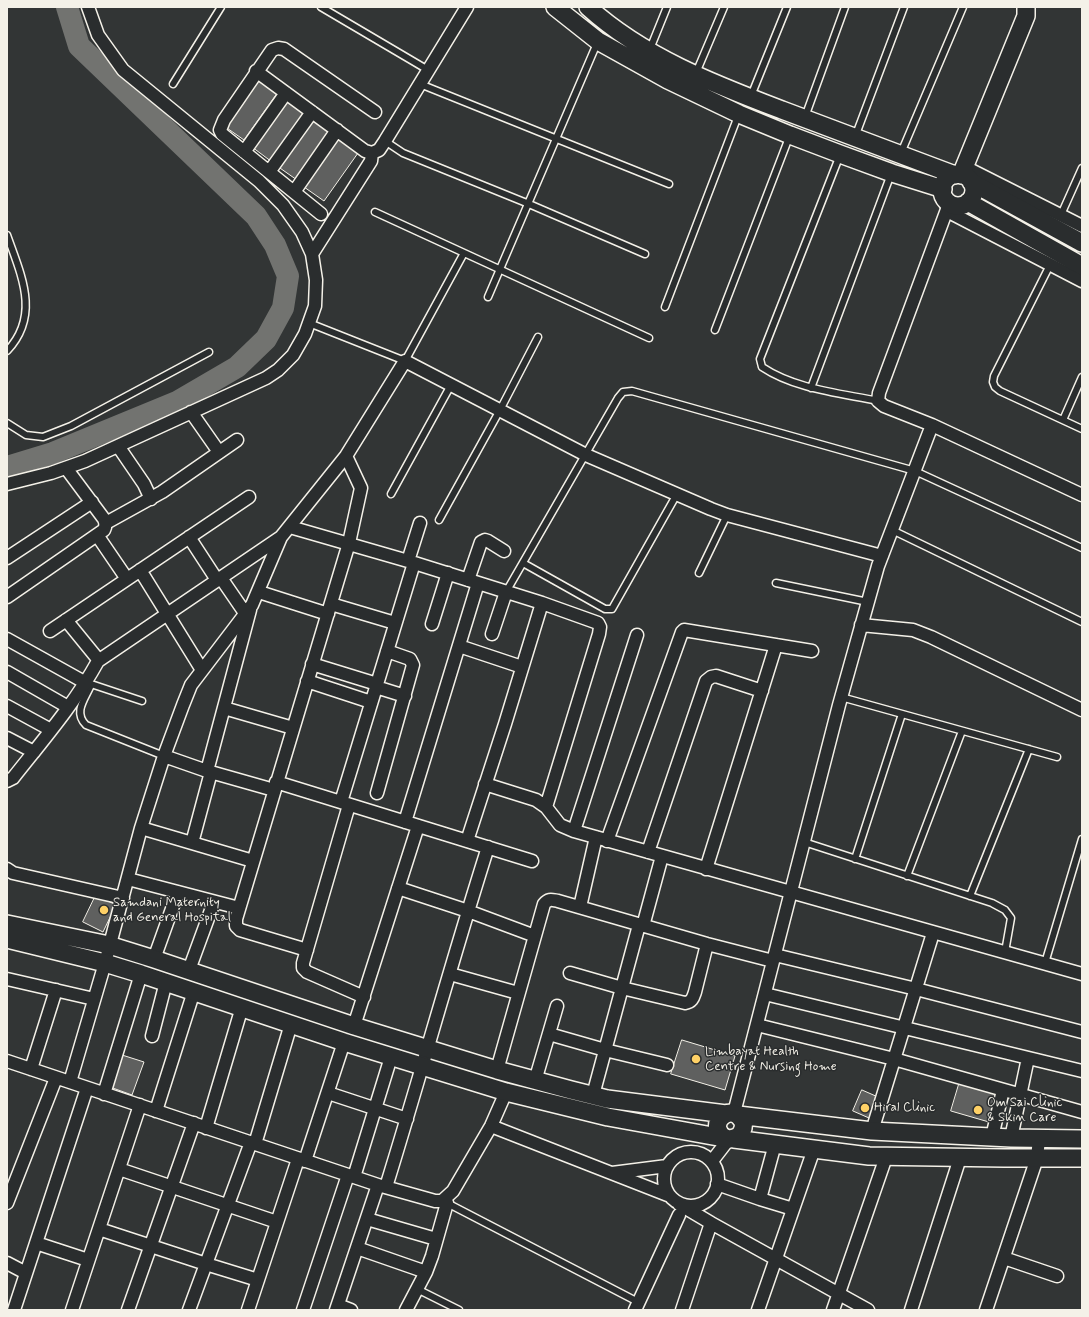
<!DOCTYPE html>
<html>
<head>
<meta charset="utf-8">
<style>
	body { margin:0 }
	#map { position:relative; width:1089px; height:1317px; overflow:hidden; background:#323535; font-family:Mynerve,sans-serif }
	canvas { display:block }
	.frame { position:absolute; inset:0; border:8px solid #f4f1e8; pointer-events:none }
</style>
</head>
<body>
<div id="map">
<canvas width="1089" height="1317"></canvas>
<div class="frame"></div>
</div>
<script>
const context = document.querySelector('canvas').getContext('2d');
context.lineJoin = 'round';
function stroke(path, color, width, dash) { context.strokeStyle = color; context.lineWidth = width; context.lineCap = dash ? 'butt' : 'round'; context.setLineDash(dash || []); context.stroke(path); }
function paint(path, color) { context.fillStyle = color; context.fill(path, 'evenodd'); }
function write(font, color, halo, rows, align = 'center') {
  context.font = font + ' Mynerve,sans-serif'; context.lineWidth = 3; context.setLineDash([]); context.textBaseline = 'middle'; context.strokeStyle = halo; context.fillStyle = color; for (const [text, x, y, turn = 0] of rows) {
    context.save(); context.translate(x, y); context.rotate((+turn || 0) * Math.PI / 180); context.textAlign = isNaN(turn) ? turn : align; if (halo) context.strokeText(text, 0, 0); context.fillText(text, 0, 0); context.restore();
  }
}
stroke(new Path2D(`
	M7,467L53,453L177,402L237,367L266,339L283,308L288,276L275,245L256,216L79,46L67,7`), '#727370', 22);
const building = new Path2D(`
	M258,78L278,92L244,140L224,126Z
	M285,99L305,114L272,162L252,147Z
	M311,118L331,132L297,180L277,166Z
	M338,139L358,153L324,201L304,187Z
	M96,895L116,905L103,932L83,922Z
	M682,1040L735,1056L725,1090L671,1074Z
	M122,1055L144,1062L132,1095L110,1087Z
	M960,1081L999,1092L989,1122L951,1111Z
	M862,1090L878,1097L869,1118L853,1111Z`);
paint(building, '#5f605f');
stroke(building, '#f4f1e8', 1);
const lane = new Path2D(`
	M321,7L428,70
	M650,49L667,7
	M696,73L724,7
	M173,84L221,7
	M420,84L669,184
	M751,96L787,7
	M805,117L845,7
	M855,137L904,7
	M385,141L403,153L529,204L645,254
	M901,153L963,7
	M840,155L760,359L762,367C795,389 839,393 878,401
	M375,212L649,338
	M1060,217L1082,168
	M7,235C21,275 41,315 7,351
	M1051,263L994,376L993,382L995,387L1000,391L1082,429
	M488,297L598,41
	M665,307L738,116
	M309,323L405,361L464,253
	M715,330L790,135
	M811,388L891,174
	M1063,420L1082,377
	M7,423L26,435L43,437L71,426L209,352
	M391,494L451,385
	M439,520L500,410L538,337
	M892,530L1082,622
	M523,563L605,609H612L677,494
	M699,573L727,515
	M776,583L868,602
	M506,592L618,398L623,392L632,391L915,471L1082,548
	M88,683L142,701
	M91,685C85,699 73,712 86,725L164,756
	M841,697L1057,757
	M804,842L992,903L1005,910L1011,918L1005,952
	M855,859L902,714
	M907,876L962,731
	M970,896L1029,749
	M1045,963L1082,839
	M447,1203L638,1302
	M417,1289L459,1310`);
const street = new Path2D(`
	M256,71L365,151L372,153L379,150L385,141L467,7
	M244,152L286,93
	M965,167L1082,226
	M269,172L312,112
	M294,192L337,130
	M949,204L879,393L878,401L884,406L932,425L1082,495
	M947,211L1082,281
	M321,214L222,134L220,130L224,120L272,50L278,48L284,49L375,112
	M312,254L371,161L372,153
	M191,412L219,452
	M118,446L144,484L151,499
	M7,484L51,473L85,461L266,378L278,370L293,355L305,334L315,306L316,280L312,254L302,232L283,205L259,181L123,70L98,35L88,7
	M106,523L162,492L237,440
	M290,527L408,561L542,603L598,623L600,627L599,634L546,807
	M97,535L127,579
	M189,537L217,580
	M7,558L92,502
	M408,561L420,523
	M140,570L202,670
	M221,578L245,613
	M468,580L481,542L485,540L488,541L504,551
	M259,592L328,614
	M7,597L104,530C106,526 106,523 104,519L66,468
	M331,604L395,623
	M432,624L448,573
	M861,625L913,630L931,637L1082,710
	M50,631L249,497
	M492,634L506,592
	M7,639L86,683
	M459,646L522,667
	M98,661L281,537
	M312,664L377,684
	M7,672L68,707
	M307,681L371,702
	M376,687L405,696
	M7,706L51,730
	M224,708L293,728
	M7,738L34,752
	M164,756L207,771L274,790
	M207,771L250,610
	M7,781L13,778C43,740 75,703 98,661L97,658L66,620
	M276,782L532,861
	M485,784L536,800L546,807L560,825L574,831L1082,974
	M377,793L413,665L410,659L387,651
	M341,802L414,563
	M349,805L303,963V968L307,972L364,997
	M405,822L478,583
	M141,828L253,861
	M574,831L637,635
	M467,841L505,724L542,603
	M607,841L682,632L684,630L812,651
	M192,843L211,772
	M648,852L706,681L711,677L716,676L762,691
	M7,869L13,873L123,898
	M706,869L776,645
	M128,879L239,908
	M398,888L468,911L535,936
	M580,907L596,837
	M643,926L662,856
	M307,950L240,930L236,926V919L349,543L361,488L346,456
	M775,955L916,989L1082,1032
	M154,959L178,892
	M189,970L214,902
	M570,973L622,988L685,1003C692,1002 693,998 695,992L707,944
	M450,974L518,993
	M7,979L94,999
	M765,994L1082,1071
	M757,1025L894,1059L1082,1112
	M354,1026L418,826
	M549,1034L605,1050L667,1065
	M152,1036L166,982
	M7,1061L378,1185L435,1201H442L453,1191L491,1126L506,1092
	M31,1069L56,990
	M497,1070L544,904C549,898 552,900 558,901L707,944L773,961
	M535,1081L557,1006
	M70,1082L105,963L141,828L164,756L183,705L191,685L252,605L281,537L346,456L405,361L586,455L711,509L727,515L882,556
	M328,1093L407,1119
	M104,1094L141,974
	M593,1095L639,925
	M156,1111L194,991
	M734,1113L839,705L878,566L932,425
	M491,1126L670,1196
	M206,1128L242,1007
	M872,1131L933,933
	M992,1137L1003,1090
	M1011,1138L1028,1058
	M255,1144L291,1024
	M664 1179a27 27 0 1 1 54 0a27 27 0 1 1-54 0Z
	M305,1161L344,1042
	M712,1161L729,1139
	M119,1169L277,1222
	M612,1173L667,1166
	M354,1177L391,1057
	M717,1184L760,1199L793,1209
	M386,1187C421,1074 452,960 488,847
	M760,1199L775,1144
	M7,1203L56,1078
	M679,1204L711,1223L868,1310
	M367,1219L436,1239
	M99,1229L206,1264L258,1280
	M36,1243L88,1260
	M357,1248L426,1272
	M1004,1258L1057,1276
	M7,1263L26,1273
	M338,1305L351,1310
	M14,1310L87,1088
	M72,1310L140,1105
	M128,1310L194,1123
	M189,1310L251,1142
	M248,1310L298,1159
	M303,1310L348,1175
	M336,1310L378,1185
	M406,1310L426,1272L432,1256L447,1203L442,1201
	M635,1310L679,1215
	M682,1310L711,1223
	M758,1310L814,1149
	M833,1310L886,1157
	M911,1310L960,1158
	M986,1310L1037,1158L1039,1139`);
const secondary = new Path2D(`
	M555,7L598,41L668,80L739,114L790,135L840,154L892,173L943,189
	M588,7C643,57 714,84 782,110C840,132 897,153 955,175
	M942 190a16 16 0 1 1 32 0a16 16 0 1 1-32 0Z
	M961,175L1026,16V7
	M971,182L1082,243
	M968,202L1082,266
	M7,924L109,945L154,959L354,1026L497,1070L571,1090L607,1099L726,1114
	M7,939L105,963L141,974L344,1042L506,1092L608,1117L729,1139C735,1138 740,1137 742,1131C744,1127 744,1122 741,1119C730,1102 705,1125 725,1138
	M738,1115L872,1131L1011,1138L1082,1139
	M734,1139L869,1156L1004,1158H1082`);
stroke(lane, '#f4f1e8', 9);
stroke(street, '#f4f1e8', 15);
stroke(secondary, '#f4f1e8', 20);
stroke(lane, '#2a2d2e', 6);
stroke(street, '#2a2d2e', 12);
stroke(secondary, '#2a2d2e', 17);
for (const [x, y, r, color] of [
	[104,910,5,"#ffd166"],
	[696,1059,5,"#ffd166"],
	[865,1108,5,"#ffd166"],
	[978,1110,5,"#ffd166"]
]) { const dot = new Path2D(); dot.arc(x, y, r, 0, 2 * Math.PI); context.fillStyle = color; context.fill(dot); stroke(dot, '#2a2d2e', 1.5); }
write('13px', '#f4f1e8', '#2a2d2e', [
	["Samdani Maternity",113,903],
	["and General Hospital",113,918],
	["Limbayat Health",705,1052],
	["Centre & Nursing Home",705,1067],
	["Om Sai Clinic",987,1103],
	["& Skin Care",987,1118],
	["Hiral Clinic",874,1108]
], 'left');
</script>
</body>
</html>
